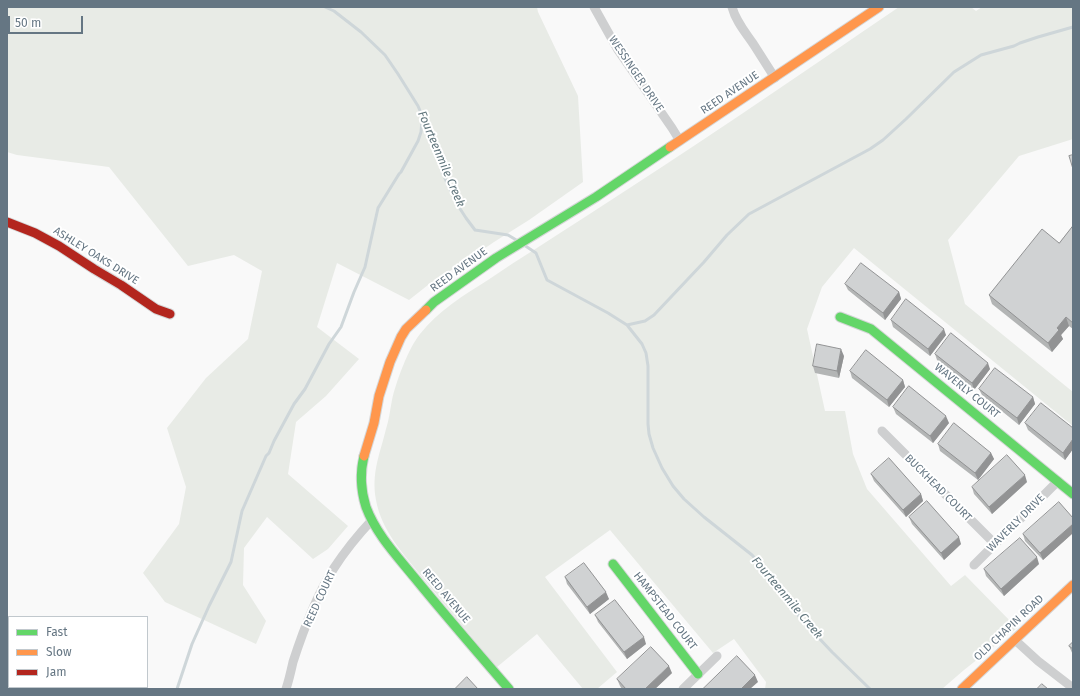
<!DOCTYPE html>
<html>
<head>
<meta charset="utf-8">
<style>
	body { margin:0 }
	#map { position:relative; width:1080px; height:696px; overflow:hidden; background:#f9f9f9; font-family:"Fira Sans",sans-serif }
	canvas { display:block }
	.frame { position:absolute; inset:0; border:8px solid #657683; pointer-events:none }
	.legend { position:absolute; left:8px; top:616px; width:140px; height:72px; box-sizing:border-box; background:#fff; border:1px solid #c1c8cd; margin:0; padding:5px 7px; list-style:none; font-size:12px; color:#657683 }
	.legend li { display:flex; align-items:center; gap:8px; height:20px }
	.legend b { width:20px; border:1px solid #c1c8cd }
	.scale { position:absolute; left:8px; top:16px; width:75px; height:18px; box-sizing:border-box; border:2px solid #657683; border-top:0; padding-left:5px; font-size:12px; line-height:14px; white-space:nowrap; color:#657683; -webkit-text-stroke:3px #fff; paint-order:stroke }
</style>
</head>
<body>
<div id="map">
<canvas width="1080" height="696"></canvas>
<div class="frame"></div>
<ul class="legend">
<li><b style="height:5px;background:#63d668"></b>Fast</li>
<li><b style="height:5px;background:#ff974d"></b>Slow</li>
<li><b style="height:5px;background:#b3261e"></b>Jam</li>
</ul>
<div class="scale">50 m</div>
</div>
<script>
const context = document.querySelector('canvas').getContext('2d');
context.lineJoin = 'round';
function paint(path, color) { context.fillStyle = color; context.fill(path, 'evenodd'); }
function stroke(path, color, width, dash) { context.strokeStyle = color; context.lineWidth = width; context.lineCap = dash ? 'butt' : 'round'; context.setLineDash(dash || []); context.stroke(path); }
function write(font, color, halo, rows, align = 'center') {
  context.font = font + ' "Fira Sans",sans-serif'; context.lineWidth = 4; context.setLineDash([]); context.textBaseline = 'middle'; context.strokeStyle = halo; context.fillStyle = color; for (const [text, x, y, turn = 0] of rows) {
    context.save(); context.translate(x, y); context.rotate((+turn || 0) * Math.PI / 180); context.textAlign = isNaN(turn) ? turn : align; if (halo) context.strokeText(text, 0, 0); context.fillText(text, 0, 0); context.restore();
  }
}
paint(new Path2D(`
	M7,7H537L538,12L578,96L583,182L529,220L494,242L475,255L428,285L409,300L337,263L317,327L359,359L326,396L296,422L288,474L348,526L328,549L313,559L267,517L244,548L243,585L266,621L256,644L165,602L143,573L179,524L186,487L167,428L206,378L248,339L262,271L234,255L188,266L109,167L17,155L7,152Z
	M899,7H971L976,11L982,7H1073V139L1019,156L948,240L965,304L1073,392V426L854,248L822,287L807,329L825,411H845L853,454L867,489L951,586L965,575L1017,628L964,670L942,689H765L766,682L734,639L713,653L610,530L545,577L617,672L597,689H583L537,634L497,667C472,637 447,608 423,578C404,555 381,530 376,500C371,473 380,454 386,429C389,420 390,410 392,400C396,382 408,349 420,334C438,311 464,295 488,280C520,258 553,238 585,217C691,149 795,78 899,7Z`), '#e8ebe6');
stroke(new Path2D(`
	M325,7L334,11L361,32L385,55L398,74L418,106L434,144L443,174L457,204L466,218L475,230L508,235L518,241
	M524,245L536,253L547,280L608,313L627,325L642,344L646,353L648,366V424L649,434L653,448L662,468L673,486L684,499L704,517L752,555L764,568L783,596L802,620L832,652L870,689
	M627,325L645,321L654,315L704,262L727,235L749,214L870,149L883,140L906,119L954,72L981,55L1014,46L1020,43L1038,37L1073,27
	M177,689L192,644L209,606L231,562L242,511L266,456L269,453L274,441L294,404L305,389L329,344L341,327L354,292L365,267L378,208L399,174L401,172L418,141L421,132L422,120`), '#ced6d9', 3);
const fast = new Path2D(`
	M426,310L434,302L496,258L596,197L670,147
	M840,317L871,329L1073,494
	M364,456C360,472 361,491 366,507C376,534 397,556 414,577C445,615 477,652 509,689
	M613,564L698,674`);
const slow = new Path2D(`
	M670,147L879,7
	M364,456L374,423L379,396L390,362L401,337L406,329L426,310
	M962,689L1073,585`);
const jam = new Path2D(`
	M7,222L35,233L59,246L94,269L121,285L156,309L170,314`);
stroke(fast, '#d5d6d7', 11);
stroke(slow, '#d5d6d7', 11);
stroke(jam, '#d5d6d7', 11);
stroke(new Path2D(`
	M594,7L618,50L672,128L680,141
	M732,7C736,22 746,33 754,45C761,56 768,67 775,78
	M882,431L995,544
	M974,565L1058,481
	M1015,640L1038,661L1073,688
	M54,689L56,687
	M286,689C289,680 291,671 293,662C303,631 316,596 334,568C345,551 358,535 372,520
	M683,689L717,656`), '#cecfd0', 9);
stroke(fast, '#63d668', 9);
stroke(slow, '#ff974d', 9);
stroke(jam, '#b3261e', 9);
paint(new Path2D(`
	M1073,226V329L1069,326L1061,335L1063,339L1052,352L992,304L989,295L1059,243Z
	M845,284L899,292L901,299L885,320L848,290Z
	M891,320L946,335L930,356L893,327Z
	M935,354L990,369L974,390L937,360Z
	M844,356L839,378L815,373L813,366Z
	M850,371L903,380L905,387L889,407L852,378Z
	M979,389L1033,397L1035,404L1019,425L982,395Z
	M893,407L949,423L933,443L896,414Z
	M1025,423L1073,428V449L1065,460L1028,430Z
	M938,444L991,453L994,459L978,480L940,451Z
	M871,474L921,494L923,501L906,517L874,481Z
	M1027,482L992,514L974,494L972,487Z
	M909,517L961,544L944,560L912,524Z
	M1073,518V533L1043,560L1025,541L1023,534Z
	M1039,564L1004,596L986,576L984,569Z
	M565,577L609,599L590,614L567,584Z
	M595,615L646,644L627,659L598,622Z
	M1073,642V655L1069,646Z
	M672,673L655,689H622L620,686L617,679Z`), '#b3b5b5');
paint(new Path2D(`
	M899,292L901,299L885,320L883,313Z
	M1066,317L1069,326L1061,335L1063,339L1052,352L1048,343L1057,328Z
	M944,329L946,335L930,356L928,349Z
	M841,349L844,356L839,378L837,371Z
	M988,363L990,369L974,390L972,383Z
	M903,380L905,387L889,407L887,400Z
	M1033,397L1035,404L1019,425L1017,418Z
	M946,416L949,423L933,443L930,436Z
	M1073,439V449L1065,460L1063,453Z
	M991,453L994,459L978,480L975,473Z
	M1025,475L1027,482L992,514L989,507Z
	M921,494L923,501L906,517L903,510Z
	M1073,524V533L1043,560L1040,553Z
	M959,537L961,544L944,560L941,553Z
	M1037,557L1039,564L1004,596L1001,589Z
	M606,592L609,599L590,614L587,607Z
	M644,637L646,644L627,659L624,652Z
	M669,666L672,673L655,689H645Z
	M755,675L758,682L750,689H741Z`), '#929394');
const building = new Path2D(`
	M1073,155V169L1069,156Z
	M1073,226V259L1072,260H1073V323L1066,317L1057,328L1059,330L1048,343L989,295L1042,229L1059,243Z
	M861,263L899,292L883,313L845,284Z
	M906,299L944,329L928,349L891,320Z
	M951,333L988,363L972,383L935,354Z
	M817,344L841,349L837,371L813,366Z
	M866,350L903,380L887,400L850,371Z
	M995,368L1033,397L1017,418L979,389Z
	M909,386L946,416L930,436L893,407Z
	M1041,403L1073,428V439L1063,453L1025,423Z
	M954,423L991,453L975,473L938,444Z
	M1007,455L1025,475L989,507L972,487Z
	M889,458L921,494L903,510L871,474Z
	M927,501L959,537L941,553L909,517Z
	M1059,502L1073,518V524L1040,553L1023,534Z
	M1020,538L1037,557L1001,589L984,569Z
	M584,563L606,592L587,607L565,577Z
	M615,600L644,637L624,652L595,615Z
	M1073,642V649L1069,646Z
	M651,647L669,666L645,689H626L617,679Z
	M737,656L755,675L741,689H703Z
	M467,677L478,689H455Z
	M1042,684L1048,689H1037Z`);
paint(building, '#d0d2d3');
stroke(building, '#929394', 1);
write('11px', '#657683', '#fff', [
	["WESSINGER DRIVE",636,74,56],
	["REED AVENUE",730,93,-34],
	["ASHLEY OAKS DRIVE",96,256,32],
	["REED AVENUE",459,270,-36],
	["WAVERLY COURT",967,391,39],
	["BUCKHEAD COURT",938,488,45],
	["WAVERLY DRIVE",1016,523,-45],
	["REED AVENUE",446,596,50],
	["REED COURT",320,599,-65],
	["HAMPSTEAD COURT",665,611,52],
	["OLD CHAPIN ROAD",1009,628,-43]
]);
write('italic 12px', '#60757c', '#fff', [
	["Fourteenmile Creek",441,159,67],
	["Fourteenmile Creek",787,598,50]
]);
</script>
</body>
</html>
